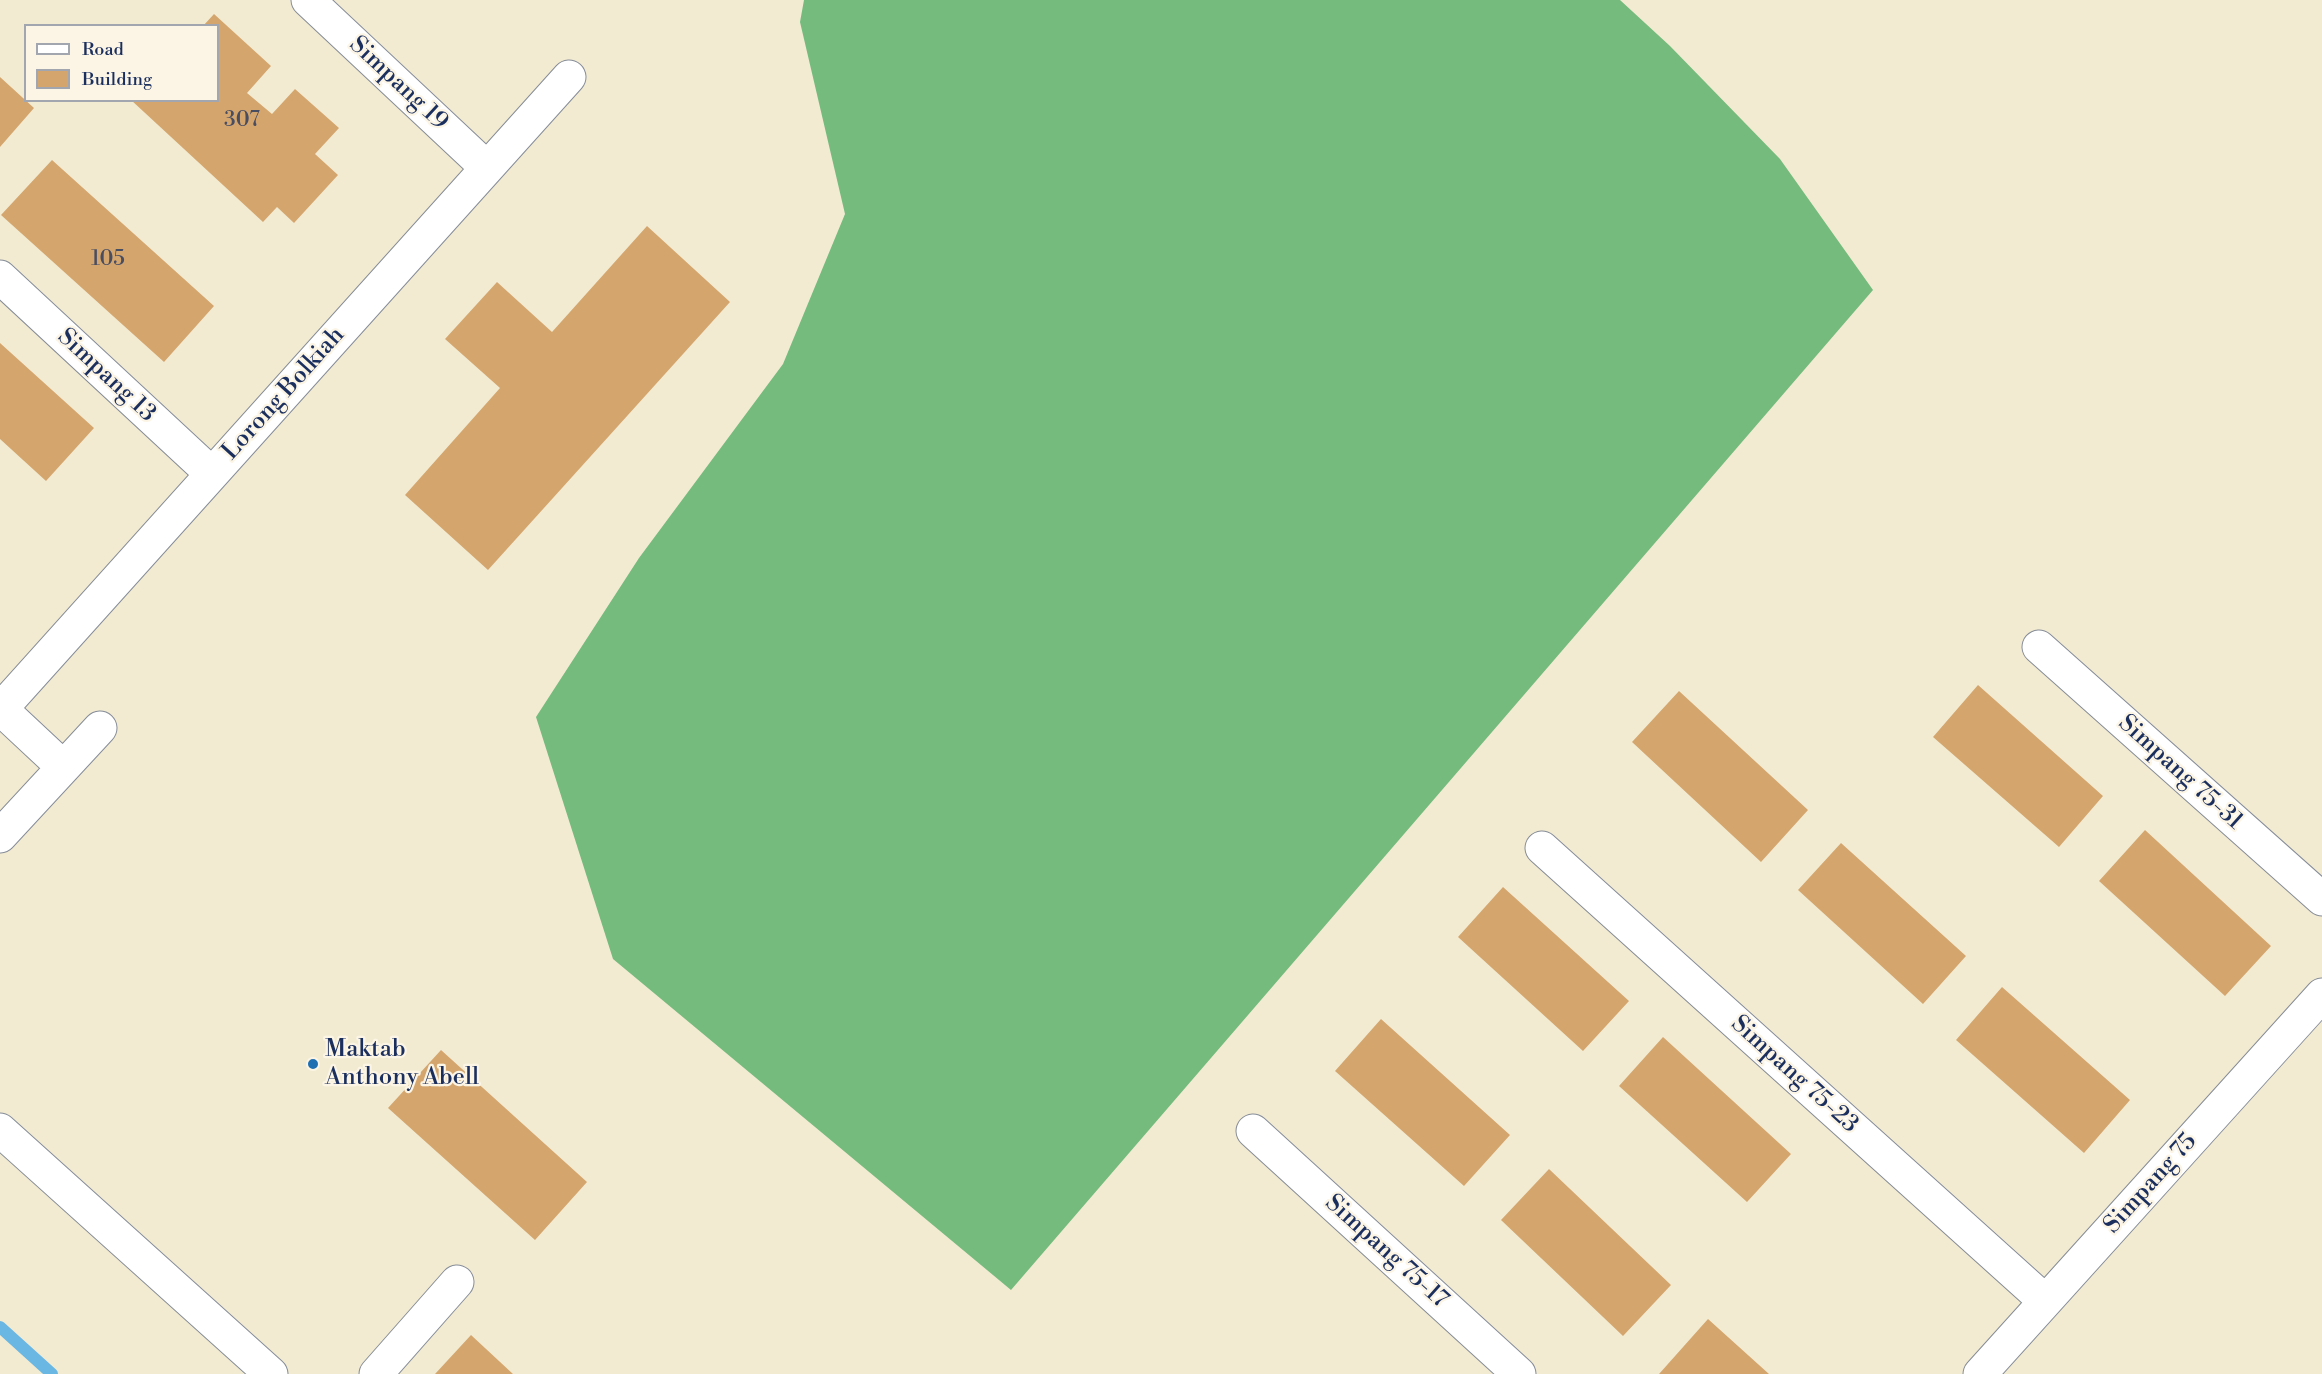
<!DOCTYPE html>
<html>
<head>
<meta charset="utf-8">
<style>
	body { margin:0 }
	#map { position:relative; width:2322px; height:1374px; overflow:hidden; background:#f2ebd2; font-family:"Libre Bodoni",serif }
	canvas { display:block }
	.legend { position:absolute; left:24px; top:24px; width:195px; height:78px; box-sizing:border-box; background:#fcf5e5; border:2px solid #a2a6af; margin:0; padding:8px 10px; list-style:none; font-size:18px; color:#1b2f5e }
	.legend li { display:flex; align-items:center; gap:12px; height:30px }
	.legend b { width:30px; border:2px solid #a2a6af }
</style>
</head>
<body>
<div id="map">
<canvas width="2322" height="1374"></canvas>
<ul class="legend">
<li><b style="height:8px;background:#fff"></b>Road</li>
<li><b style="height:16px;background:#d4a66e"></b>Building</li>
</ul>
</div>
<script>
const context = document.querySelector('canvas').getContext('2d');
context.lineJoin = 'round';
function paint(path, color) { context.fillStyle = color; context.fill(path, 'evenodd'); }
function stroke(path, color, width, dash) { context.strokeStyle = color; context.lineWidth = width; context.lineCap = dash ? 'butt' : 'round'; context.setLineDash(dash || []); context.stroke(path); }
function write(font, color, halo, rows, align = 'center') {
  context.font = font + ' "Libre Bodoni",serif'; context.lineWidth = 4.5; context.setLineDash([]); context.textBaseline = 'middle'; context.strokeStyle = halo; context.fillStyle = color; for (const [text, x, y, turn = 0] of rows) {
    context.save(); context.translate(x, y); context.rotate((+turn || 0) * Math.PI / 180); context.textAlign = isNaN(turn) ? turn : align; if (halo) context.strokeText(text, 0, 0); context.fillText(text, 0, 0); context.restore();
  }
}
paint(new Path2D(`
	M804,0H1620L1670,46L1780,159L1873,290L1011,1290L613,959L536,717L639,558L783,364L845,214L800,22Z`), '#75bb7e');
stroke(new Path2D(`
	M0,1327L52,1374`), '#6ab7e4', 12);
paint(new Path2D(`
	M214,14L271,66L247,93L272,114L295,89L339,128L315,154L338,175L294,223L277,207L263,222L131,100H218V26H203Z
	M0,77L34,108L0,147Z
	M52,160L214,306L164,362L1,215Z
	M647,226L730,302L488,570L405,495L500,388L445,339L497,282L552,332Z
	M0,343L94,428L46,481L0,439Z
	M1978,685L2103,796L2059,847L1933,737Z
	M1679,691L1808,810L1761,862L1632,742Z
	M2145,830L2271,946L2225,996L2099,881Z
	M1841,843L1966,956L1923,1004L1798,890Z
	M1503,887L1629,1001L1583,1051L1458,937Z
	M2002,987L2130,1100L2084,1153L1956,1040Z
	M1381,1019L1510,1135L1464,1186L1335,1071Z
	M1663,1037L1791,1154L1747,1202L1619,1086Z
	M441,1050L587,1182L535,1240L388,1108Z
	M1549,1169L1671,1285L1623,1336L1501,1220Z
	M1708,1319L1769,1374H1659Z
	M471,1335L513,1374H435Z`), '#d4a66e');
const minor = new Path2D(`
	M308,0L487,168
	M0,277L212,474
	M2039,647L2322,899
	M1,709L63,767
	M0,710L569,77
	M0,836L100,728
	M1542,848L2045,1301
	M0,1130L271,1374
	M1253,1131L1519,1374
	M376,1374L457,1282
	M1980,1374L2322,995`);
stroke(minor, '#868d98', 35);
stroke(minor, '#fff', 33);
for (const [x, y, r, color] of [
	[313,1064,6,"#1f6fb2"]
]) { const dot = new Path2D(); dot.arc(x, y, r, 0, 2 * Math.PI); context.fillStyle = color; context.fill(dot); stroke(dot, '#fcf5e5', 2); }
write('21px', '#494d62', null, [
	["307",242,121],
	["105",108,260]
]);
write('24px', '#1b2f5e', '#fcf5e5', [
	["Simpang 19",398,84,43],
	["Simpang 13",106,376,43],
	["Lorong Bolkiah",284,394,-48],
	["Simpang 75-31",2180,773,42],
	["Simpang 75-23",1794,1075,42],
	["Simpang 75",2151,1184,-48],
	["Simpang 75-17",1386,1252,42]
]);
write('24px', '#1b2f5e', '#fcf5e5', [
	["Maktab",325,1050],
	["Anthony Abell",325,1078]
], 'left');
</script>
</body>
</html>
